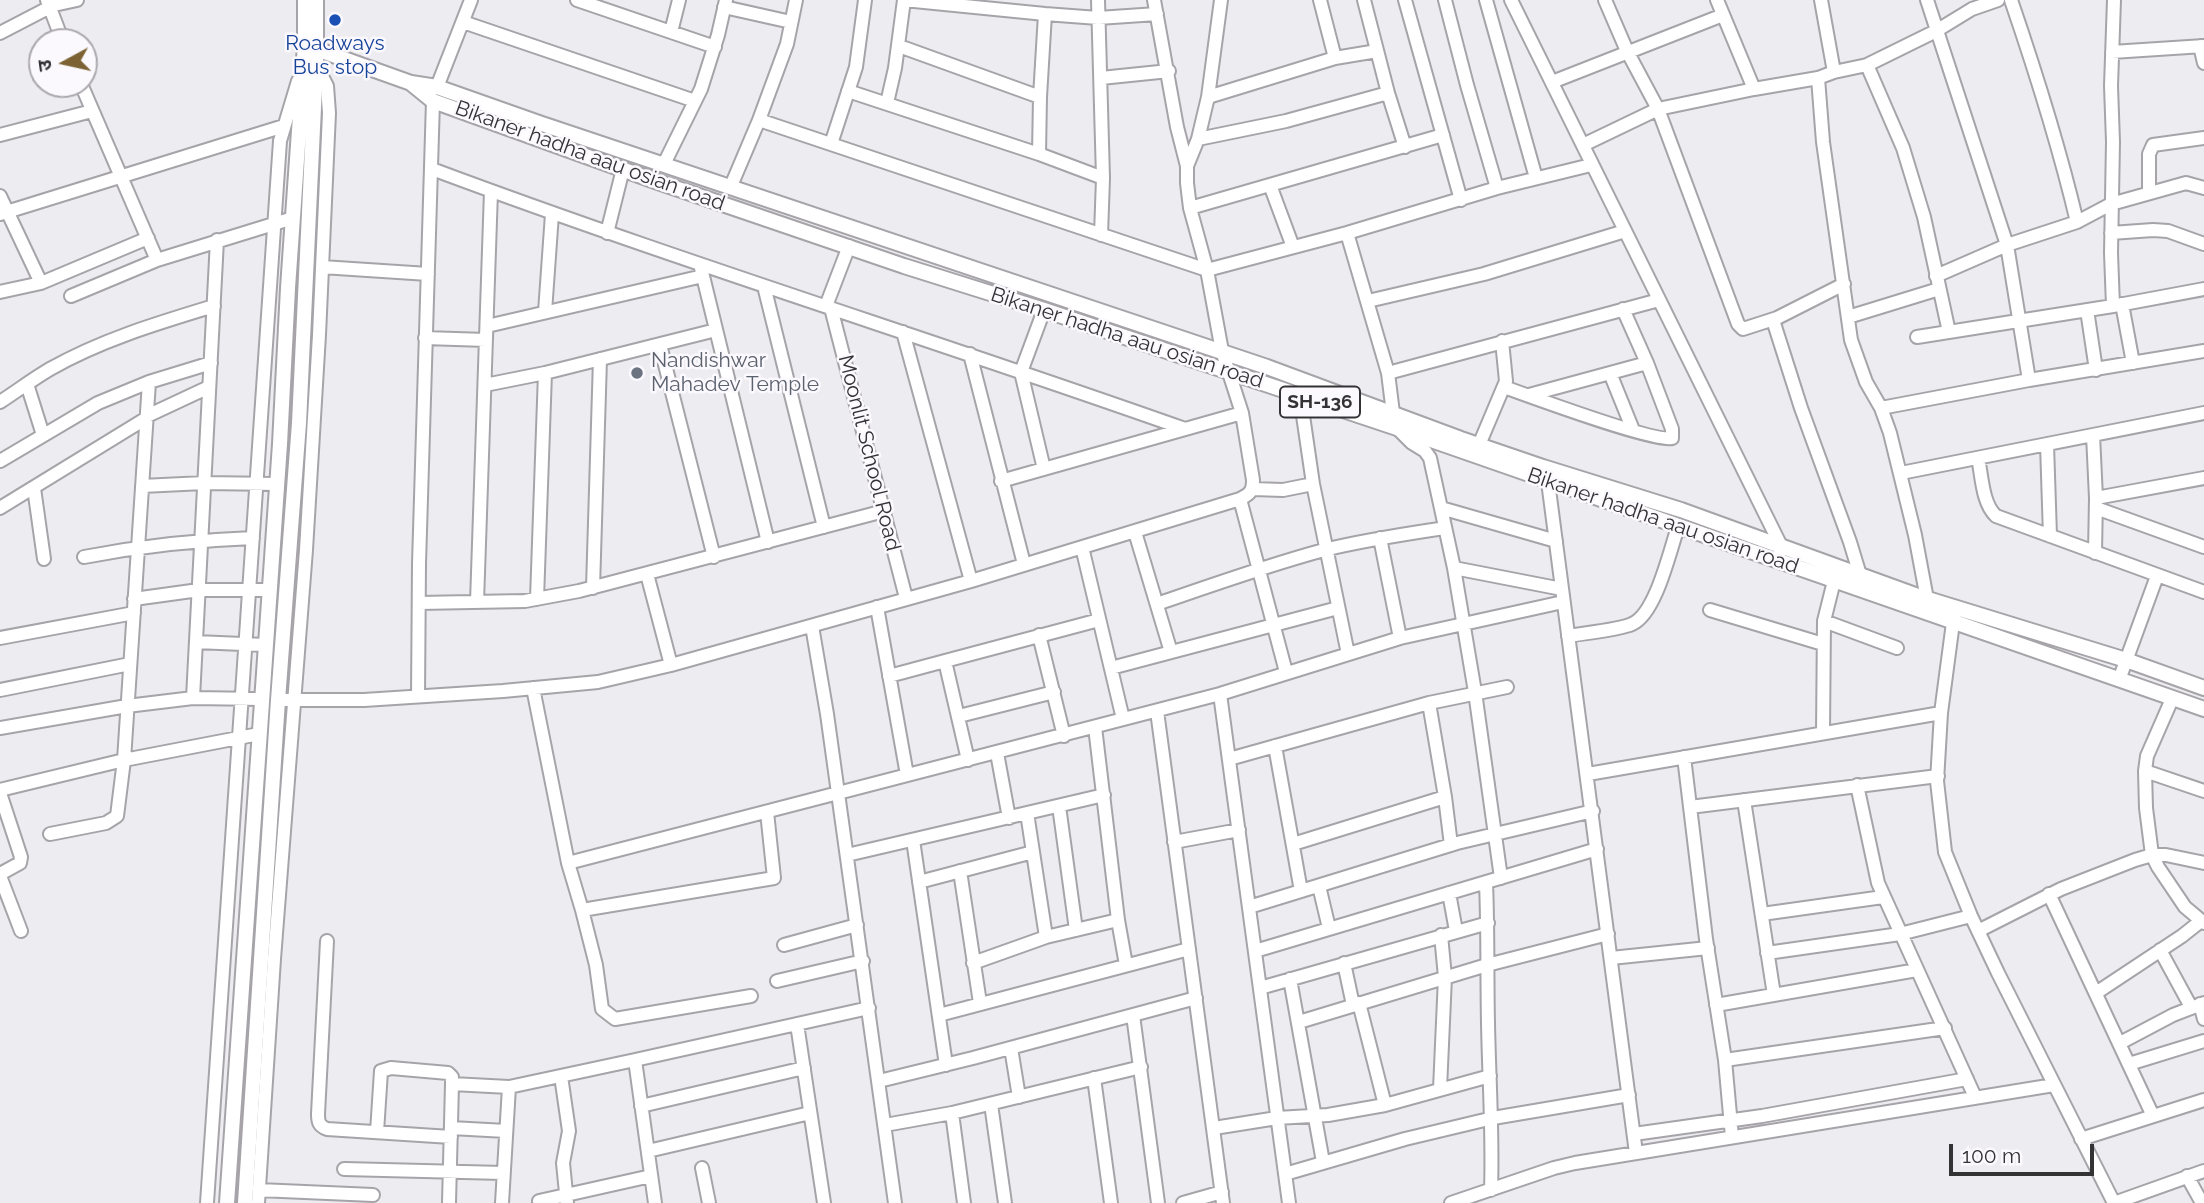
<!DOCTYPE html>
<html>
<head>
<meta charset="utf-8">
<style>
	body { margin:0 }
	#map { position:relative; width:2204px; height:1203px; overflow:hidden; background:#edecf1; font-family:Raleway,"Noto Sans Devanagari",sans-serif }
	canvas { display:block }
	.north { position:absolute; left:28px; top:28px; width:70px; height:70px; box-sizing:border-box; background:#fbf9fe; border:2px solid #aba9ad; border-radius:50%; rotate:262deg; font-size:19px; font-weight:700; line-height:28px; text-align:center; color:#333234 }
	.north::after { content:''; display:block; margin:auto; width:24px; height:32px; background:#7d6334; clip-path:polygon(50% 0,100% 100%,50% 72%,0 100%) }
	.scale { position:absolute; left:1949px; top:1144px; width:145px; height:32px; box-sizing:border-box; border:4px solid #333234; border-top:0; padding-left:9px; font-size:21px; line-height:24px; white-space:nowrap; color:#333234; -webkit-text-stroke:5px #fbf9fe; paint-order:stroke }
</style>
</head>
<body>
<div id="map">
<canvas width="2204" height="1203"></canvas>
<div class="north">उ</div>
<div class="scale">100 m</div>
</div>
<script>
const context = document.querySelector('canvas').getContext('2d');
context.lineJoin = 'round';
function stroke(path, color, width, dash) { context.strokeStyle = color; context.lineWidth = width; context.lineCap = dash ? 'butt' : 'round'; context.setLineDash(dash || []); context.stroke(path); }
function write(font, color, halo, rows, align = 'center') {
  context.font = font + ' Raleway,sans-serif'; context.lineWidth = 5; context.setLineDash([]); context.textBaseline = 'middle'; context.strokeStyle = halo; context.fillStyle = color; for (const [text, x, y, turn = 0] of rows) {
    context.save(); context.translate(x, y); context.rotate((+turn || 0) * Math.PI / 180); context.textAlign = isNaN(turn) ? turn : align; if (halo) context.strokeText(text, 0, 0); context.fillText(text, 0, 0); context.restore();
  }
}
const minor = new Path2D(`
	M47,0L63,42
	M577,0L715,47
	M1098,0L1103,178L1101,235
	M1154,0L1177,127L1187,166
	M1320,0L1335,58
	M1364,0L1388,93L1405,147
	M1405,0L1461,200
	M1445,0L1467,85L1497,188
	M1486,0L1536,178
	M1511,0L1781,546L1780,552
	M1605,0L1627,51L1658,109L1738,324L1743,329L1777,318L1844,284
	M1717,0L1754,89
	M1821,0L1834,72
	M1927,0L2007,245L2029,380
	M2011,0C2036,73 2059,146 2077,222
	M724,7L791,22
	M463,22L695,101
	M671,32L679,0
	M0,33L54,5L77,0
	M899,46L1040,97
	M2200,46L2204,63
	M2112,52L2204,46
	M1867,65L1903,148L1924,217L1949,332
	M1101,78L1169,71
	M1818,78L1823,142L1851,340L1866,382L1881,408L1890,433L1915,535L1927,599L1926,606
	M1552,82L1723,15
	M81,84L157,260L293,218
	M437,87L471,0
	M848,91L1039,154L1103,178
	M1208,97L1335,58L1377,51
	M887,103L895,68L904,0L1045,14L1098,18L1157,14
	M759,120L1207,270L1347,233L1497,188L1591,165
	M0,135L92,111
	M1198,139L1286,121L1388,93
	M831,144L856,67L865,0
	M1583,145L1658,109L1754,89L1818,78L1834,72L1867,65L1936,31L1972,9L1998,0
	M1039,154L1040,97L1045,14
	M664,164L701,89L718,35L726,0
	M432,169C681,262 934,340 1185,429
	M1270,185L1293,247
	M731,186L759,120L787,44L796,0
	M2149,193V154L2153,145L2204,138
	M0,196L41,283L148,238
	M1190,208L1443,135
	M0,214L284,126
	M607,233L623,169
	M1347,233L1388,373L1393,413
	M2111,233L2153,230L2168,231L2204,244
	M700,264L768,542
	M322,267L428,274
	M1936,276L2007,245L2077,222L2111,204L2186,183L2204,188
	M764,286L824,527
	M0,292L41,283
	M71,296L157,260
	M1368,301L1484,274L1625,231
	M2122,304L2133,363
	M826,306L849,246
	M2113,306L2111,253L2113,142L2111,86L2114,0
	M831,308L906,598
	M1044,310L1021,372L1044,469
	M2087,310L2096,370
	M545,312L552,214
	M1848,317L1939,289
	M1773,320L1801,408L1850,542L1860,575
	M487,326L703,276
	M903,332L971,581
	M1917,337L2113,306L2204,289
	M425,338L486,340
	M660,345L714,557
	M970,354L1024,564
	M1388,373L1659,300
	M1610,373L1633,430
	M27,384L43,435
	M485,385L545,373L716,330
	M1504,387C1529,396 1656,443 1672,438V429L1647,363L1623,309
	M1300,395L1313,484L1348,654
	M1529,395L1647,363
	M0,402C17,391 33,379 50,369C101,340 158,323 214,306
	M1881,408L2029,380L2204,351
	M1399,430L1412,443L1425,451L1430,458L1454,568L1475,692L1501,878
	M2093,435L2096,498L2095,553
	M2047,444L2050,536
	M1479,445L1506,381L1502,341
	M1978,458C1982,476 1982,503 1996,516L2204,592
	M0,461L98,403L149,382L211,363
	M1901,473L2204,413
	M1547,474L1636,1153
	M1001,481L1242,413
	M142,486L204,483L277,484
	M34,488L44,559
	M1253,489L1283,490L1313,484
	M2096,498L2204,478
	M1240,499L1286,672
	M0,508L145,419L147,416L209,387
	M1441,508L1556,541
	M2096,508L2204,547
	M1135,532L1171,652
	M1380,538L1400,638
	M1082,547L1123,719
	M84,557C141,546 196,540 253,538
	M1454,568L1562,589
	M647,574L671,665
	M593,588L600,359
	M134,599L199,590H269
	M537,599L545,373
	M477,602L491,191
	M419,603L525,601L579,591L884,511
	M1157,604C1212,585 1268,565 1324,550C1364,540 1405,534 1445,528
	M877,607L907,775
	M1710,610L1823,644
	M1954,615L1941,713L1937,781L1945,852L1971,916L1998,973L2114,1203L2204,1171
	M1824,621L1897,648
	M812,626L827,714L895,1203
	M1039,635L1064,736
	M1568,636C1584,633 1619,630 1632,624C1656,614 1670,550 1678,527
	M0,638L134,613
	M196,642L266,645
	M1111,668L1338,608
	M889,676L945,661
	M2119,680L2157,576
	M533,688L568,863L582,910L596,965L602,1009L615,1019L751,996
	M0,690L130,664
	M1220,694L1289,1203
	M418,696L419,564L433,101
	M193,698L217,240
	M2172,699L2147,756L2145,771L2146,808L2152,855L2158,867L2185,907L2204,923
	M278,700H364L503,691L598,682L671,665L971,581L1240,499C1250,494 1253,491 1253,480L1242,413L1222,351L1207,270L1190,208L1187,183V166L1198,139L1208,97L1221,0
	M1429,703L1445,797L1451,845
	M1157,711L1223,1203
	M959,716L1054,692
	M1095,727L1118,920L1126,965
	M0,728L127,706L193,698L261,699
	M1823,733L1824,621L1834,581
	M1275,746L1301,891
	M997,753L1009,818
	M1684,757L1706,939L1725,1060L1732,1137
	M1229,759L1429,703L1507,687
	M968,760L945,661L1099,620
	M2145,771L2204,791
	M1588,774L1941,713
	M1857,785L1878,883L1975,1097
	M0,790L124,760L259,734
	M0,793L21,857L20,863L0,874
	M1744,800L1774,995
	M1059,806L1076,930
	M1690,807L1938,776
	M1027,813L1046,937
	M50,834L106,823L117,816L124,760L149,382
	M913,840L946,1065
	M1174,842L1239,830
	M1293,844L1445,797
	M847,855L1104,795
	M568,863L1220,694L1400,638L1563,602
	M960,871L980,1003
	M0,876L21,931
	M919,882L1033,852
	M1486,883C1488,930 1487,976 1488,1023C1489,1079 1493,1134 1491,1190
	M1319,886L1329,928
	M1449,893L1456,931
	M2049,894L2153,1116
	M1249,907L1457,843L1593,811
	M582,910L774,878L767,812
	M1762,914L1883,897
	M1978,931L2061,889L2135,860L2152,855H2166L2204,863
	M327,941L318,1114C318,1122 319,1126 327,1129L451,1137
	M784,945L857,925
	M2160,950L2191,1007
	M1255,951C1369,916 1483,884 1597,849
	M1767,953L1900,934L1971,916
	M1611,958L1708,948
	M973,963L1046,937L1118,920
	M1344,963L1353,1005
	M1290,979L1323,1162
	M777,981L863,961
	M1260,988L1488,923
	M2096,993L2182,936L2201,921
	M1359,1003L1385,1105
	M2200,1004L2204,1019
	M1716,1005L1917,970
	M939,1015L1189,949
	M1133,1015L1158,1203
	M1299,1022L1487,965L1608,934
	M797,1024L824,1203
	M2120,1043L2173,1015L2204,1003
	M1011,1048L1019,1097
	M1725,1060L1945,1028
	M2129,1064L2204,1041
	M561,1076L569,1131L563,1163L567,1203
	M1094,1078L1111,1203
	M879,1081L973,1058L1196,998
	M452,1084L509,1087L635,1060
	M1440,1089L1445,977L1441,935
	M991,1104L1005,1203
	M641,1106L804,1068
	M952,1113L964,1203
	M885,1125L952,1113L1141,1067
	M451,1128L506,1131
	M1214,1128L1277,1118L1328,1115L1385,1105L1490,1076
	M377,1132L381,1071L391,1068L448,1073L452,1077V1084L449,1203
	M1634,1134L1762,1116L1967,1079
	M2081,1139L2204,1100
	M648,1151L810,1113
	M702,1168L709,1203
	M344,1169L503,1173
	M1285,1174L1405,1139L1493,1118L1629,1095
	M2187,1176L2202,1203
	M259,1190L373,1195
	M539,1201L651,1176
	M207,1203L280,141L298,81
	M258,1203L274,959L306,550L319,335L329,113L327,86L316,65
	M502,1203L509,1087
	M655,1203L635,1060L869,1008
	M1183,1203L1222,1192
	M1451,1203L1554,1168L1575,1163L2054,1085`);
const major = new Path2D(`
	M305,45L411,83L437,87L539,123L1267,367L1461,439L1543,467L1681,510L1918,596L2126,660L2204,688
	M412,84L433,101L655,181L904,266L1044,310L1397,428L2204,709
	M227,1203L280,444L288,288L305,45V0
	M245,1203L278,700L299,423L316,65V0`);
stroke(minor, '#a6a4a9', 16);
stroke(major, '#a6a4a9', 18);
stroke(minor, '#fff', 12);
stroke(major, '#fff', 14);
for (const [x, y, r, color] of [
	[335,20,7,"#1a4fb4"],
	[637,373,7,"#6b7280"]
]) { const dot = new Path2D(); dot.arc(x, y, r, 0, 2 * Math.PI); context.fillStyle = color; context.fill(dot); stroke(dot, '#fbf9fe', 2.5); }
for (const [x, y, w] of [
	[1320,402,80]
]) { const box = new Path2D(); box.roundRect(x - w / 2, y - 15.5, w, 31, 5); context.fillStyle = '#fbf9fe'; context.fill(box); stroke(box, '#333234', 2); }
write('bold 19px', '#333234', null, [
	["SH-136",1320,402]
]);
write('21px', '#164399', '#fbf9fe', [
	["Roadways",335,44],
	["Bus stop",335,68]
]);
write('21px', '#333234', '#fbf9fe', [
	["Bikaner hadha aau osian road",590,156,20],
	["Bikaner hadha aau osian road",1127,338,18],
	["Moonlit School Road",869,453,76],
	["Bikaner hadha aau osian road",1663,521,19]
]);
write('21px', '#5b616d', '#fbf9fe', [
	["Nandishwar",651,361],
	["Mahadev Temple",651,385]
], 'left');
</script>
</body>
</html>
